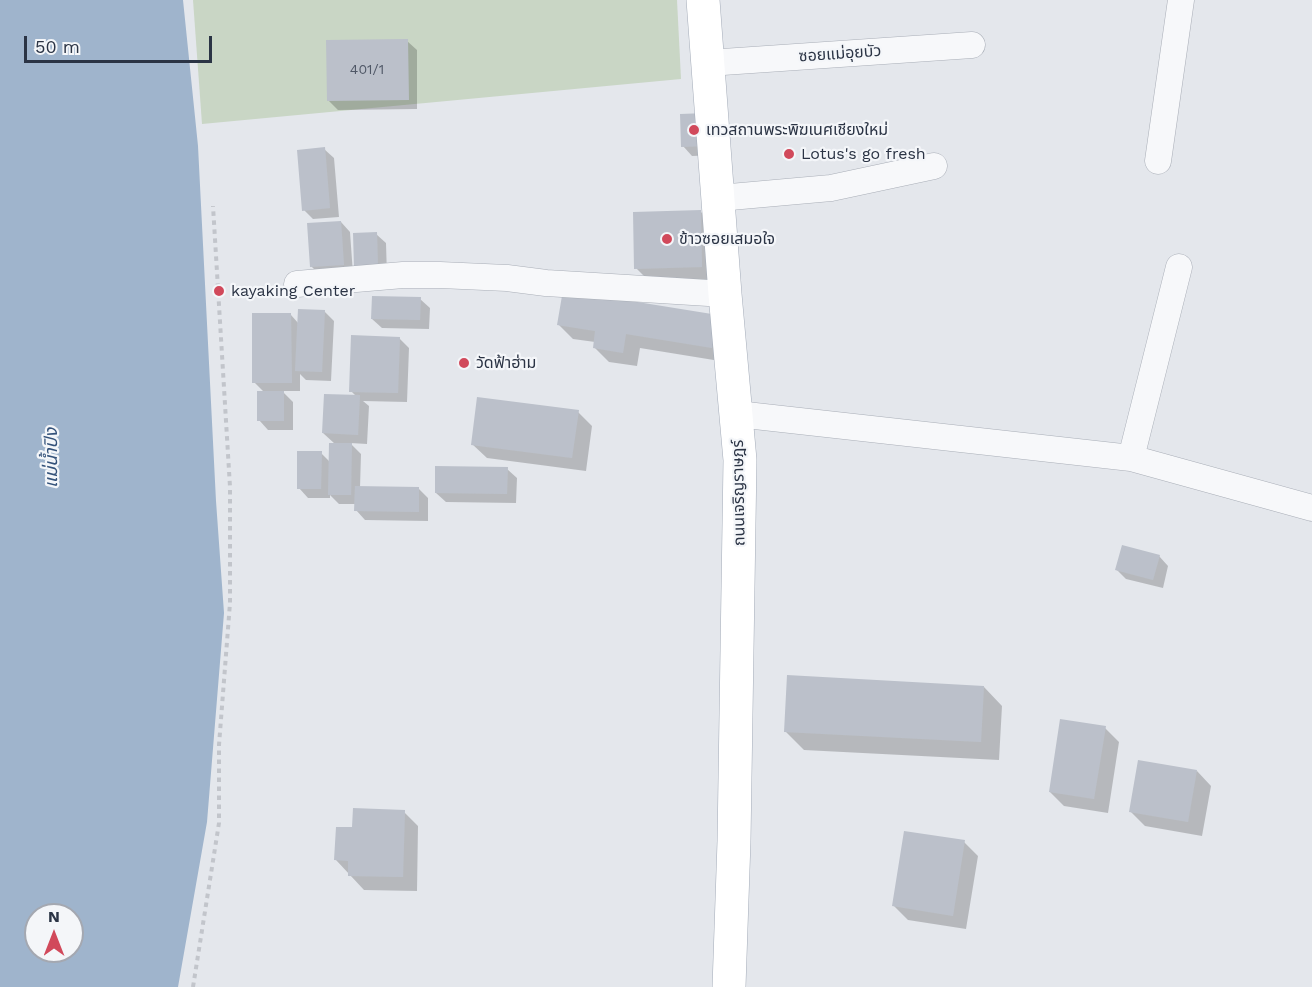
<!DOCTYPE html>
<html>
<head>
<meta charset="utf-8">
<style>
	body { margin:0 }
	#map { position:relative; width:1312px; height:987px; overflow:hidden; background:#e4e7ec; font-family:"Work Sans",sans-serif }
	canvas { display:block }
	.north { position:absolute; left:24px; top:903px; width:60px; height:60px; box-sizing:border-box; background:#f4f6f9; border:2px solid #a4a8b1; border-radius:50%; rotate:0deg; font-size:16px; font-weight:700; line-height:24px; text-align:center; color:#2b3445 }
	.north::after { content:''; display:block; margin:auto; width:21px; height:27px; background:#d1495b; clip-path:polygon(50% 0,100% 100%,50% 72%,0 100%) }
	.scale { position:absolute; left:24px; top:36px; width:188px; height:27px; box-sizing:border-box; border:3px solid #2b3445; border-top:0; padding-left:8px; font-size:18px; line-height:21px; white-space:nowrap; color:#2b3445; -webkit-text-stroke:4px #f4f6f9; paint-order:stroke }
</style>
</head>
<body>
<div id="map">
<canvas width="1312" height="987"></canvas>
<div class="north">N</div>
<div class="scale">50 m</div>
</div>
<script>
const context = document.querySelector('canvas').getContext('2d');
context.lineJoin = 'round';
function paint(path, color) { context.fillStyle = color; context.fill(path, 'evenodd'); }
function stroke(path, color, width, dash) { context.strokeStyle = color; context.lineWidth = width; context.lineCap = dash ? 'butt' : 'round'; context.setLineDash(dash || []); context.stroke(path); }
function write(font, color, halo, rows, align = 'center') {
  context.font = font + ' "Work Sans","Noto Sans Thai",sans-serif'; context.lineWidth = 4.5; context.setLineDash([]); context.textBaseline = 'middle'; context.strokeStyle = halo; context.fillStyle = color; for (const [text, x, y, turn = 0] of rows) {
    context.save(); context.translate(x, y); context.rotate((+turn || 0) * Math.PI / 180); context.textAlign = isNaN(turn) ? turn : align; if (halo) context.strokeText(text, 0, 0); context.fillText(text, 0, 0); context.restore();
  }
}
paint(new Path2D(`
	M193,0H677L681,79L202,124Z`), '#c9d6c5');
paint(new Path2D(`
	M0,0H183L198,146L216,501L224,613L207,822L178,987H0ZM36,915H72V951H36Z`), '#9fb4cc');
paint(new Path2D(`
	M407,41L417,50V109L338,110L328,100Z
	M681,115L717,155L692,156L683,146Z
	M324,149L334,158L339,217L313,219L304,210Z
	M700,211L714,225L716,280L650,282L636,268Z
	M341,222L350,232L353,274L321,276L311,266Z
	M376,234L386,243L387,276H365Z
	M420,299L430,308L429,329L382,328L372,319Z
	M324,311L334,321L331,381L306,380L300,374V391H282L293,402V430H268L259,420L265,393L254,382L291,315L299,324Z
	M717,316L726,362L640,348L637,366L609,362L594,347L595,342L573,339L559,325Z
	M399,338L409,348L407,402L363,401L369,406L367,444L350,443L361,454L360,488L419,489L428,498V521L365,520L356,510V504H339L330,495V498H308L299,488L321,453L330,462L335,444L323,433L356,396L351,391Z
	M578,412L592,426L586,471L487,458L472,444Z
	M507,469L517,478L516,503L446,502L436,493Z
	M1159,556L1168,566L1163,588L1126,579L1117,570Z
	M984,687L1002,706L999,760L804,750L785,731Z
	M1105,728L1119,742L1108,813L1064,806L1050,792Z
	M1197,771L1211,786L1202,836L1145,826L1131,812Z
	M404,812L418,826L417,891L364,890L336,860L354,829Z
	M964,842L978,856L966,929L908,920L894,906Z`), '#0003');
paint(new Path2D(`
	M408,39L409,100L327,101L326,40Z
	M707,113L708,146L681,147L680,114Z
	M325,147L330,208L302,211L297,150Z
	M701,210L702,267L634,269L633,212Z
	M341,221L344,265L310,267L307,223Z
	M377,232L378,267L354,268L353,233Z
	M563,290L718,315L712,348L626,334L623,353L593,348L595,331L557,325Z
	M372,296L421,297L420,320L371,319Z
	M298,309L325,310L322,372L295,371Z
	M252,313H291L292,383H252Z
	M351,335L400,337L398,393L349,392Z
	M257,391H284V421H257Z
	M324,394L360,395L358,435L322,433Z
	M477,397L579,410L572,458L471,445Z
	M329,443H352L351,495H328Z
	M297,451H322L321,489H297Z
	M435,466L508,467L507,494L435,493Z
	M355,486L419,487V512L354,511Z
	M1122,545L1160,555L1153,580L1115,570Z
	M787,675L984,686L981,742L784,732Z
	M1060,719L1106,726L1094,799L1049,792Z
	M1138,760L1197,770L1188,822L1129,812Z
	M353,808L405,810L403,877L348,876V861L334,860L336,827H352Z
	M904,831L965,840L953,916L892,906Z`), '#bbc0ca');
const minor = new Path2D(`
	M708,63L972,45
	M1158,161L1181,0
	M719,198L831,188L934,166
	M297,284L403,275H440L507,278L546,283L725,294
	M737,414L1131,458L1312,508
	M1131,458L1179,267`);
const major = new Path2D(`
	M703,0L725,294L740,460L734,841L729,987`);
stroke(minor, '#a9aeb7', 27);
stroke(major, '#a3abb8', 34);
stroke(new Path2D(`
	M193,987L219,823V745L230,603V487L213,206`), '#c2c5cb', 4, [4.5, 4.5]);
stroke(minor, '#f7f8fa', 26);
stroke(major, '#fff', 33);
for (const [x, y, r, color] of [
	[694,130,6,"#d1495b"],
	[789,154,6,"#d1495b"],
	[667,239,6,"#d1495b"],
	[219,291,6,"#d1495b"],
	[464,363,6,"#d1495b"]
]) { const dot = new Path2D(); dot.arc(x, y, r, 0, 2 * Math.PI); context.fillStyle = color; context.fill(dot); stroke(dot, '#f4f6f9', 2); }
write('14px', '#4f5766', null, [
	["401/1",367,70]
]);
write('16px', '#2b3445', '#f4f6f9', [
	["ซอยแม่อุยบัว",840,54,-4],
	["ถนนเจริญราษฎร์",739,493,-91]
]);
write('16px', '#2b3445', '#f4f6f9', [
	["เทวสถานพระพิฆเนศเชียงใหม่",706,130],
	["Lotus's go fresh",801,154],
	["ข้าวซอยเสมอใจ",679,239],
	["kayaking Center",231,291],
	["วัดฟ้าฮ่าม",476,363]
], 'left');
write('italic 18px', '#34527a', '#f4f6f9', [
	["แม่น้ำปิง",52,458,-90]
]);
</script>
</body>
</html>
